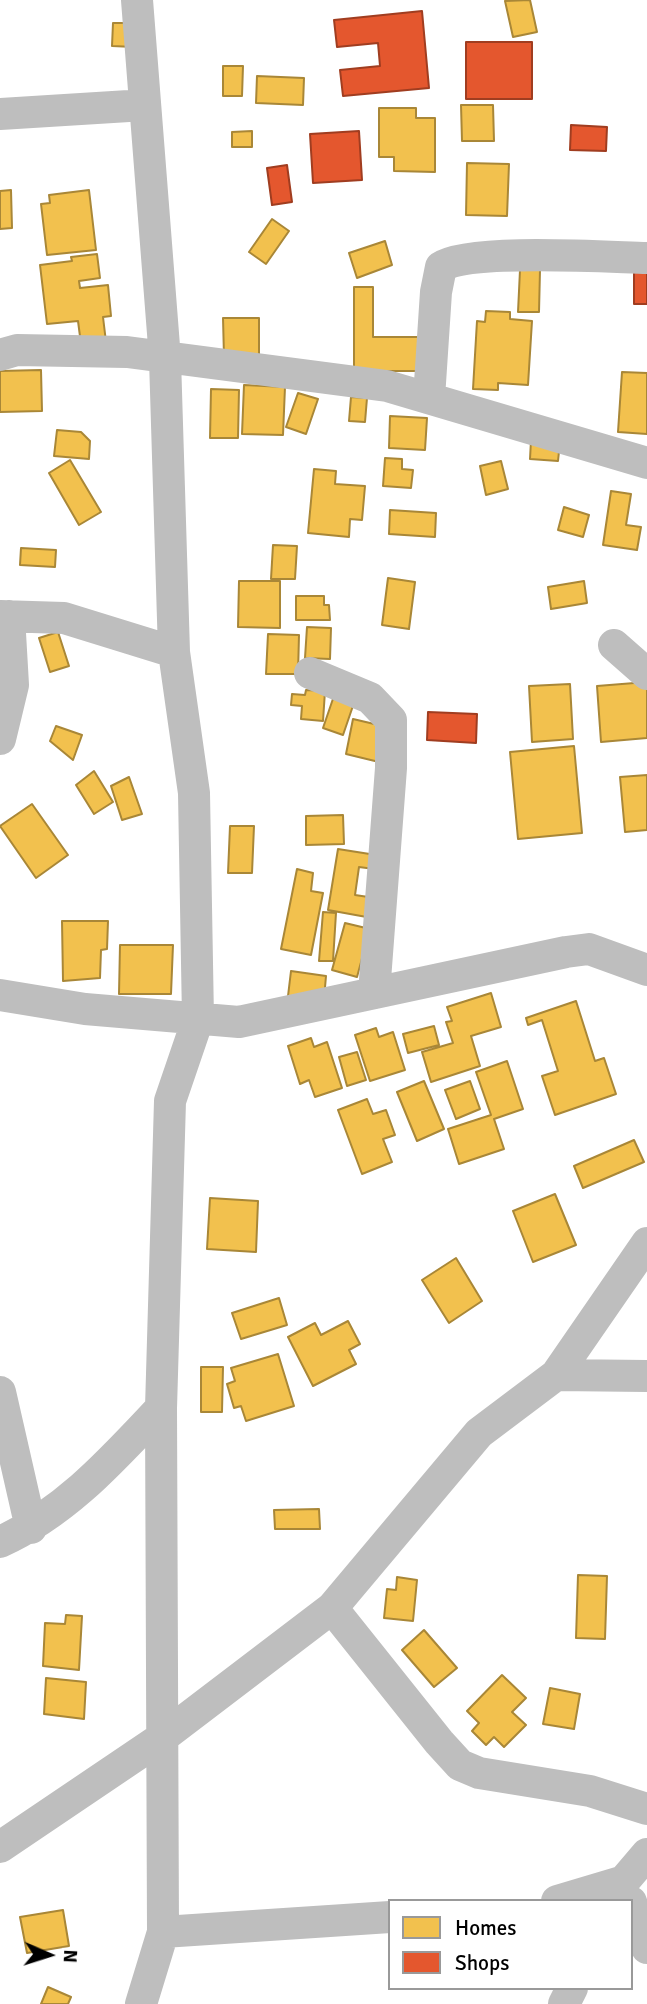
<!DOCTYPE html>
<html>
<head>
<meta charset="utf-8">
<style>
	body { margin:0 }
	#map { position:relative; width:647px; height:2004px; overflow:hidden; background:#fff; font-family:Signika,sans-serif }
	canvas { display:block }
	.legend { position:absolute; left:388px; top:1899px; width:245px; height:91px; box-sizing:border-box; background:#fff; border:2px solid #999; margin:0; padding:9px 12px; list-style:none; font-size:21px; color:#000 }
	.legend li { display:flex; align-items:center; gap:14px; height:35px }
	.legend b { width:35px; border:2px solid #999 }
	.north { position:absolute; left:14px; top:1920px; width:70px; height:70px; -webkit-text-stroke:5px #fff; paint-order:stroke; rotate:93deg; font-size:19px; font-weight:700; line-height:28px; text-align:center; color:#000 }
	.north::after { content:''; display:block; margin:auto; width:24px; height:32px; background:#000; clip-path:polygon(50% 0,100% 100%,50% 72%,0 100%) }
</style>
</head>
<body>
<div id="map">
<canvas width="647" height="2004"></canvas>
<ul class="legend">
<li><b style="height:19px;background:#f2c14e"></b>Homes</li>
<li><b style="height:19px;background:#e4572e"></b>Shops</li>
</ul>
<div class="north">N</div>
</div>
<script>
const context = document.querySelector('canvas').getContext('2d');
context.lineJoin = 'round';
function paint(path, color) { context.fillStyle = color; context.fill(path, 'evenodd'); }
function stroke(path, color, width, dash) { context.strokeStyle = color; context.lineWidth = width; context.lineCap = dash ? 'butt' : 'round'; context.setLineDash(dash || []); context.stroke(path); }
const homes = new Path2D(`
	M530,0L537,32L513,37L505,1Z
	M113,23H134V47L112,46Z
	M223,66H243L242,96H223Z
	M257,76L304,78L303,105L256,103Z
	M461,105H493L494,141H462Z
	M379,108H416V118H435V172L394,171V157H379Z
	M252,131V147H232V132Z
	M467,163L509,164L507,216L466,215Z
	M11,190L12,228L0,229V191Z
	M89,190L96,250L47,255L41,204L50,203L49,195Z
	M272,219L289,231L266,264L249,252Z
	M385,241L392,265L357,278L349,253Z
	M97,254L100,278L79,281L80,288L108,285L111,316L103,317L106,342L81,344L78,321L47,324L40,265L72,261L71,257Z
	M520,270H540L539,312H518Z
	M354,287H373V337H425L426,371H354Z
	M486,311L510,312V319L532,321L528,385L498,383V390L473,389L477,321L485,322Z
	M223,318H259V357H224Z
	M41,370L42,411L0,412V371Z
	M622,372L647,373V434L618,432Z
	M244,385L285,387L283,435L242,434Z
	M211,389L239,390L238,438H210Z
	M298,393L318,399L306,434L286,427Z
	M351,397L367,398L365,422L349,421Z
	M390,416L427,418L425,450L389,448Z
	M57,430L81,432L90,441L89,459L54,456Z
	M531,440L560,442L558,461L530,459Z
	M385,458L402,459V469L413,470L411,488L383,486Z
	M70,460L101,512L79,525L49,473Z
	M501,461L508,489L486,495L480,466Z
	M314,469L336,471L335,484L365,486L362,520L350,519L349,537L308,533Z
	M611,491L631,494L626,525L641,527L637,550L603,545Z
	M564,507L589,515L583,537L558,530Z
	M390,510L436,513L435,537L389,534Z
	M273,545L297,546L295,579H271Z
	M21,548L56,550L55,567L20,565Z
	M388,578L415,582L409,629L382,625Z
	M239,581H280V628L238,627Z
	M584,581L587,603L551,609L548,587Z
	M296,596H324V605H329L330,620H296Z
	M307,627L331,628L330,659L305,658Z
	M58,632L69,666L50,672L39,638Z
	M268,634L299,635L298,674H266Z
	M647,682V738L601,742L597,686Z
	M570,684L573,739L532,742L529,686Z
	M306,690L325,691L323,721L301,719L302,706L291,705L292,694L305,695Z
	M336,690L356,697L343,735L323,728Z
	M353,719L387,727L379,762L346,754Z
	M56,726L82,735L73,760L50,741Z
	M574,746L582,833L518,839L510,752Z
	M94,771L113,802L94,814L76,785Z
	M647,775V830L625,832L620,777Z
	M129,777L142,814L122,820L111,786Z
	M32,804L68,855L36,878L0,826Z
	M343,815L344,844L306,845V816Z
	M230,826H254L252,873H228Z
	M338,849L376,855L374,869L359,867L355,895L375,898L372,918L328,910Z
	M297,869L313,873L311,891L323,893L311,955L281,949Z
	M323,912L336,913L333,961H319Z
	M62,921H108L107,949L101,950L100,978L63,981Z
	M345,923L370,929L357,977L332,970Z
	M120,945H173L171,994H119Z
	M291,971L326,976L324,999L288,996Z
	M491,993L501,1027L471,1036L480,1066L431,1082L422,1052L453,1043L446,1022L452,1021L447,1007Z
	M576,1001L595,1061L604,1058L616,1094L555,1115L542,1076L558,1071L542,1020L528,1025L526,1018Z
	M434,1026L439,1045L408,1053L403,1034Z
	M376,1028L379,1037L393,1032L405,1070L370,1081L355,1035Z
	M311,1038L314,1047L327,1042L342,1088L315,1097L309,1080L300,1084L288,1046Z
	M357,1052L366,1080L347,1086L339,1057Z
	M507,1061L523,1109L494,1119L504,1149L459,1164L448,1129L491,1115L476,1072Z
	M424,1081L444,1129L417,1141L397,1092Z
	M470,1081L480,1109L456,1119L445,1090Z
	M367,1099L373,1114L386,1110L395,1135L383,1139L392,1162L362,1174L338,1110Z
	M634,1140L644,1162L583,1188L574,1166Z
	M555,1194L576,1245L533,1262L513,1211Z
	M210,1198L258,1201L256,1252L207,1249Z
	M456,1258L482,1301L449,1323L422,1280Z
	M279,1298L287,1325L241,1339L232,1313Z
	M348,1321L360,1344L349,1350L356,1364L313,1386L288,1337L315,1323L321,1335Z
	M278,1354L294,1406L246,1421L241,1406L234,1408L227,1384L235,1381L231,1368Z
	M201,1367H223L222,1412H201Z
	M319,1509L320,1529H275L274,1510Z
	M578,1575L607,1576L605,1639L576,1638Z
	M397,1577L417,1580L413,1621L384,1618L387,1589L396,1590Z
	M66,1615L82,1616L79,1670L43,1666L45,1623L65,1624Z
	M424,1630L457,1668L434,1687L402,1650Z
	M502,1675L526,1698L512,1712L526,1725L504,1747L494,1737L486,1745L472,1731L479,1723L467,1711Z
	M46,1678L86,1682L84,1719L44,1714Z
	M550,1688L580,1694L574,1729L543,1724Z
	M63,1910L69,1946L27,1953L20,1917Z
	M48,1987L71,1997L68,2004H41Z`);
paint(homes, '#f2c14e');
stroke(homes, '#a98737', 2);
const shops = new Path2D(`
	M422,11L429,88L343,96L340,70L380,66L378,43L337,47L334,20Z
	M466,42H532V99H466Z
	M571,125L607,127L606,151L570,150Z
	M359,131L362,180L313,183L310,134Z
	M287,165L292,202L272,205L267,168Z
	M634,271H647V304H634Z
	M428,712L477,714L476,743L427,740Z`);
paint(shops, '#e4572e');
stroke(shops, '#a03d20', 2);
stroke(new Path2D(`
	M137,0L165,359L174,652L194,793L198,1019L170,1101L161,1408L163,1932L141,2004
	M0,114L145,105
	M0,355L17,350L127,352L387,386L647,463
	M429,398L436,292L441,267C467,248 607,257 647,258
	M0,616L64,618L174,652
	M614,645L647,674
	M310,673L370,698L391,720V768L374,993
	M0,739L13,685L9,616
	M0,995L85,1009L239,1022L566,952L589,949L647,970
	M556,1375L647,1376
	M0,1392L31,1528
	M0,1542C66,1512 112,1460 161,1408
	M332,1608L439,1742L460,1765L479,1773L590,1791L647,1809
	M0,1847L160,1739L332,1608L479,1433L556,1375L647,1243
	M557,1901L624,1881L647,1854
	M631,1902L647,1948
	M163,1932L390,1917
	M564,2004L572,1988`), '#bebebe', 32);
</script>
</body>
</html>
